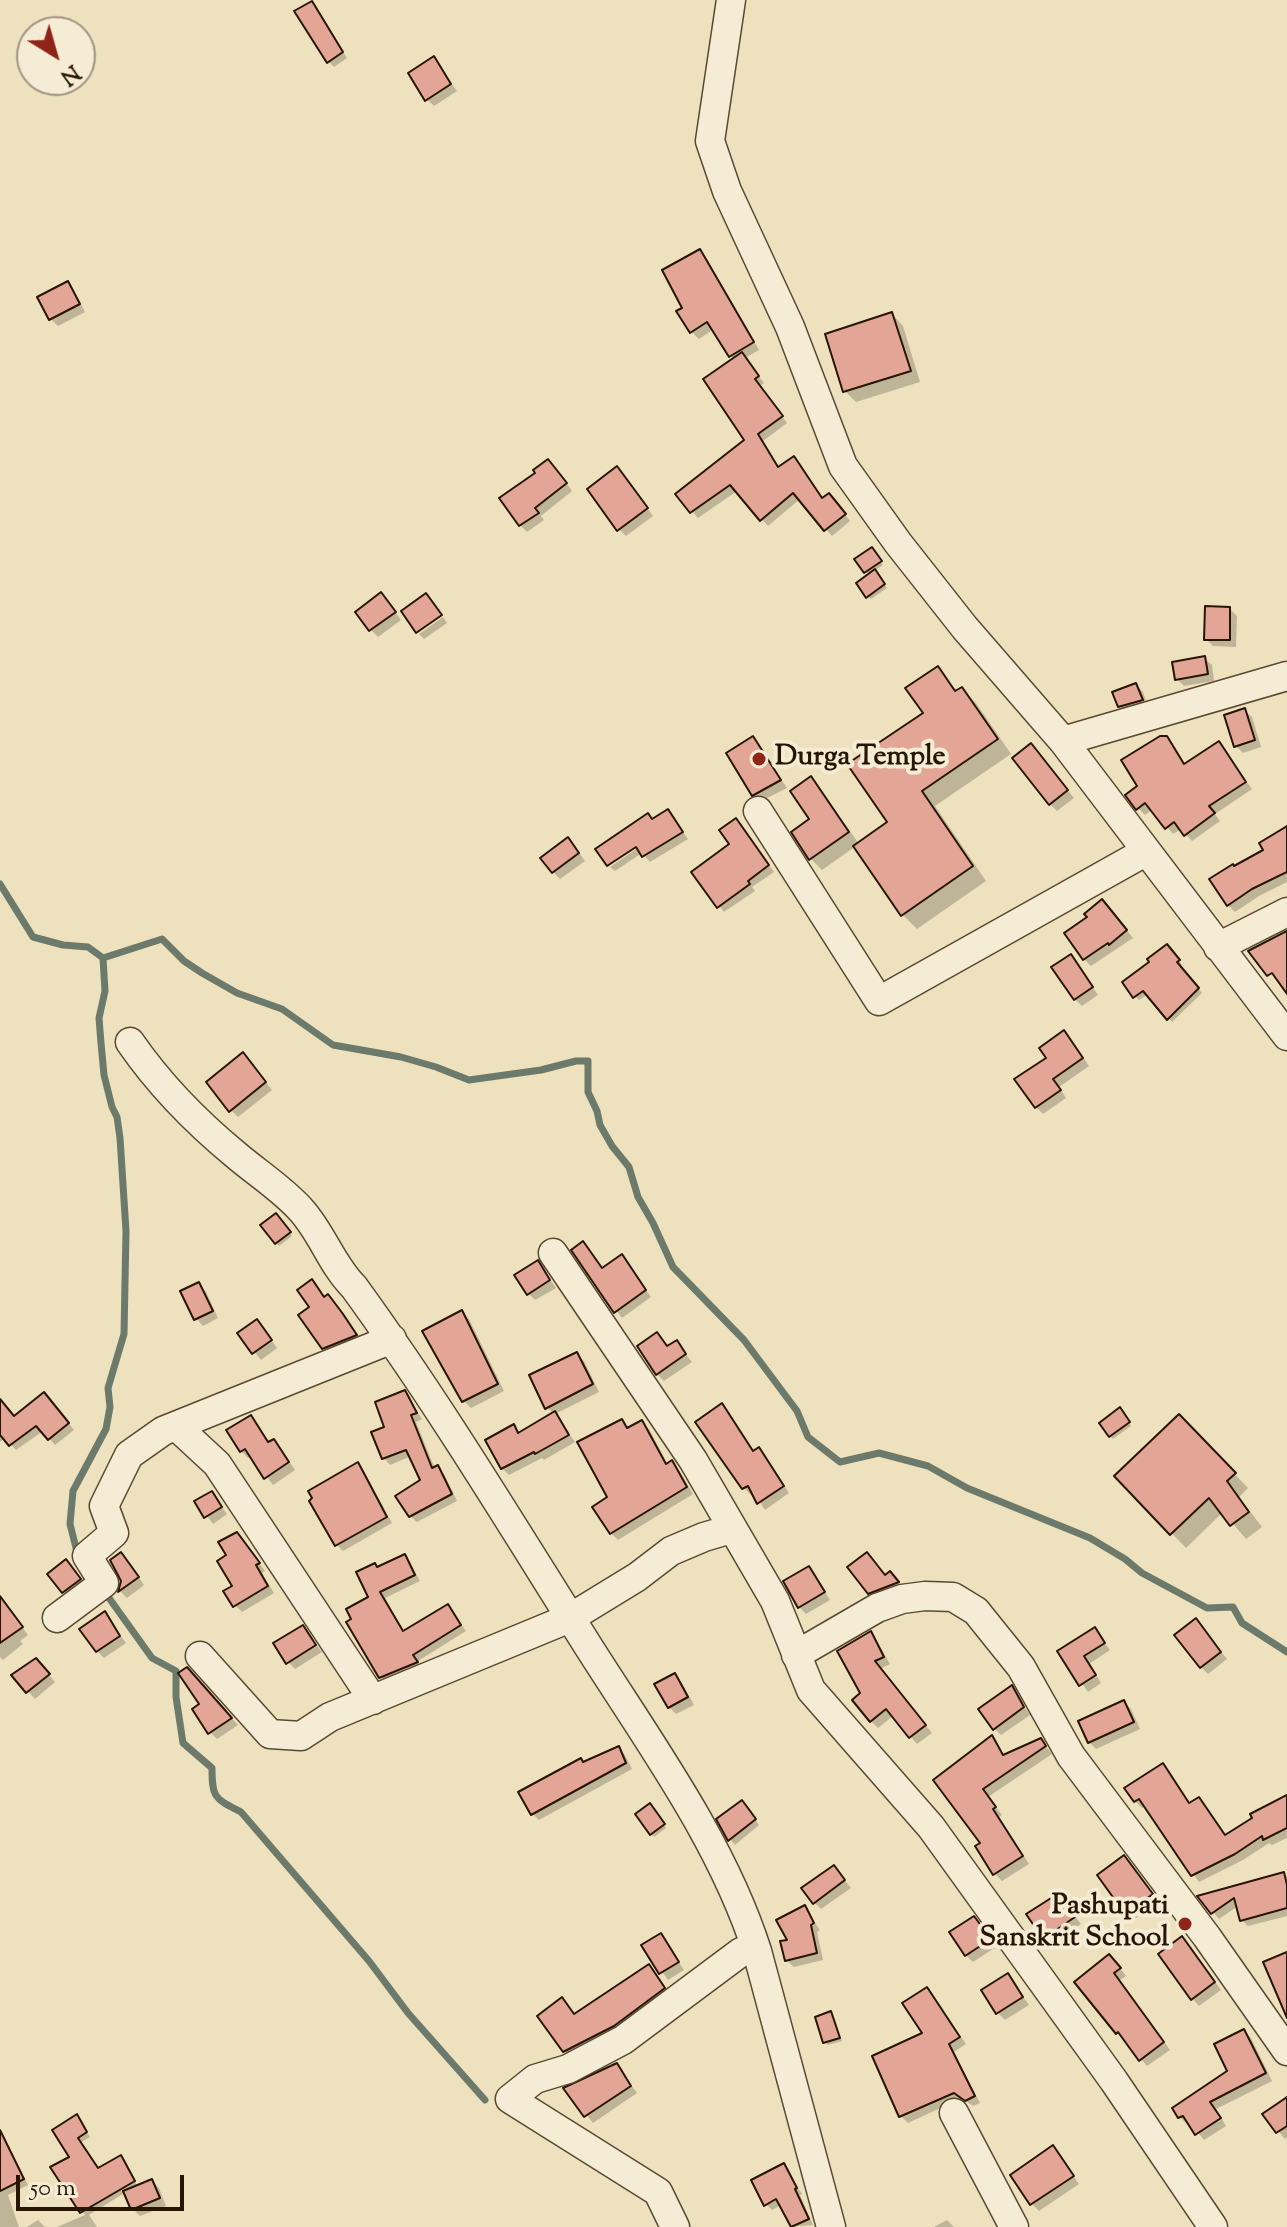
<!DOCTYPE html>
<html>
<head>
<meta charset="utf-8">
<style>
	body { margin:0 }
	#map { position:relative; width:1287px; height:2227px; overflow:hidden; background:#eee1bd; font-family:"Sorts Mill Goudy",serif }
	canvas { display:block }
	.north { position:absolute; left:16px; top:16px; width:80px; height:80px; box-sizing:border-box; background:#f4ecd4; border:2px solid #a29681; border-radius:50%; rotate:143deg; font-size:22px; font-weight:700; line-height:32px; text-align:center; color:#281504 }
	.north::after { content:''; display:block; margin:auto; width:28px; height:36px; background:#8f2418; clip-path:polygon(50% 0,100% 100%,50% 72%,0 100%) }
	.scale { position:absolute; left:16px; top:2175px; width:168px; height:36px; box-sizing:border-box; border:4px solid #281504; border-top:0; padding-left:10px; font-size:24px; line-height:28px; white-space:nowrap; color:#281504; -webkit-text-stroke:6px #f4ecd4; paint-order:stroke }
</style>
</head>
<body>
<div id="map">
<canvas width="1287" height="2227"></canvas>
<div class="north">N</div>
<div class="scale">50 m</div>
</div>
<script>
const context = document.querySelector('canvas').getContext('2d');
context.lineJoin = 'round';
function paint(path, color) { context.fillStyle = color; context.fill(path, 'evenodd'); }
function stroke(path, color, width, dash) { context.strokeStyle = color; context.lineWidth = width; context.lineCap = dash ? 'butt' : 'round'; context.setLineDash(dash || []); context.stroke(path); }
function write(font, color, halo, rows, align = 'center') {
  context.font = font + ' "Sorts Mill Goudy",serif'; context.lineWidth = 8; context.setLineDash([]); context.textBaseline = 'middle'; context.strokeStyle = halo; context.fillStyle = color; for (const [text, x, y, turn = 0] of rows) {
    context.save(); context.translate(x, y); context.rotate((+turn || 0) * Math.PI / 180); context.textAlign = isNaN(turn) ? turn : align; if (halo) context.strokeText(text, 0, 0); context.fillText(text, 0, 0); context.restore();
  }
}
paint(new Path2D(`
	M311,4L347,58L334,67L328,61Z
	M433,59L457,91L434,106L427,99Z
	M700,252L707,259L759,350L745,358L764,383L760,386L787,423L763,441L779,468L794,458L823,500L835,502L850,521L832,536L800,499L768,526L737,491L698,518L678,494L747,441L734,360L714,329L699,339L692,332L685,308Z
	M67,284L74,291L85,312L58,326L51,319L40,298Z
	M892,314L903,326L920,382L856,402L845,391Z
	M555,468L572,491L541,516L544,520L527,532L520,525Z
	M624,476L653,516L626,536L619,529Z
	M874,552L883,565L874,571L887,588L871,599L868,596L870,576L857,559Z
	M388,602L401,620L378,637L371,630Z
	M1230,609L1237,616L1236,647L1213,646L1206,639Z
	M443,617L447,623L424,639L419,634Z
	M1204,658L1212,665L1214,681L1184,686L1177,679Z
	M937,668L958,692L962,689L976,703L1011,754L935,806L986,881L917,929L902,914L856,846L822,870L811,859L794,832L812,819L810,779L821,790L859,844L890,823L926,714Z
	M1136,685L1143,692L1148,707L1127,713L1119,706Z
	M1244,710L1252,717L1261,747L1243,753L1236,746Z
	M753,738L787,788L761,801L754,794Z
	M1166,738L1186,766L1219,743L1252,789L1215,814L1220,821L1192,841L1181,829L1173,834L1153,809L1145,815L1138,808L1139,786Z
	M1038,753L1074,798L1057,811L1050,804Z
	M668,811L688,839L650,862L642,853L615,871L610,867L645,843L643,839L653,821Z
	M742,826L774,872L752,887L755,891L724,912L694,872L731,845Z
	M1287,828V882L1259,896L1235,912L1228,905L1234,868L1266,851Z
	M575,847L585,861L560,879L553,872Z
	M1109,909L1133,938L1091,966L1084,959Z
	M1171,951L1182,965L1179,967L1202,993L1172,1022L1148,994L1139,1000L1135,996Z
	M1071,956L1098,995L1082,1006L1075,999Z
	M1071,1040L1089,1066L1059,1087L1066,1098L1043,1114L1036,1107Z
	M250,1062L272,1090L238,1117L231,1110Z
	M279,1218L292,1236L279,1246L277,1243Z
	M583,1244L603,1270L627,1263L651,1297L622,1318L574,1250Z
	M538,1262L556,1288L535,1300L528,1293Z
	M312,1281L325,1298L334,1303L361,1341L330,1354L323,1348L312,1308Z
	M199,1285L206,1292L218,1318L203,1326L196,1318Z
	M462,1312L469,1319L504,1391L471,1408L464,1401Z
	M263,1329L277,1348L261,1360L240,1334Z
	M657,1335L668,1348L676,1342L692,1362L664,1381L657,1374Z
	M577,1354L584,1361L599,1392L555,1414L575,1442L544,1460L542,1458L509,1475L502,1468L513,1426L521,1434L554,1414L547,1407Z
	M405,1393L422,1419L416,1422L435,1469L437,1468L444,1474L457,1501L417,1522L410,1516L423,1480L411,1456L390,1465L384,1458L387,1428Z
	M50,1400L74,1430L55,1445L43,1431L16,1450L5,1438L0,1442V1402L14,1419Z
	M722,1406L755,1453L759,1450L766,1457L789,1493L765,1510L754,1493L751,1495L744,1488L697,1422Z
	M1122,1413L1131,1426L1113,1439L1110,1436Z
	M251,1417L270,1443L273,1441L280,1448L295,1470L273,1485L251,1456L248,1458L241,1451Z
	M1179,1417L1248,1488L1239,1497L1262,1527L1246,1539L1223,1512L1186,1548L1117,1476Z
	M622,1421L629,1429L642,1422L649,1429L668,1465L672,1463L679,1470L693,1494L618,1540L611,1533Z
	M358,1465L364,1471L392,1523L343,1551L337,1545Z
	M212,1493L227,1514L213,1524L197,1502Z
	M243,1542L265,1571L262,1573L274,1593L242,1612L235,1605V1586Z
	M404,1556L410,1562L420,1581L385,1598L404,1633L448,1606L466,1631L418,1661L422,1669L387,1683L381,1677L371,1598L378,1569Z
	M128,1562L144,1585L127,1598L120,1591Z
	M809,1568L830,1600L806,1614L799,1607Z
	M73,1569L87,1587L71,1599L64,1592Z
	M885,1577L897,1580L904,1590L877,1600L869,1592Z
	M0,1598L28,1635L20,1641L23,1644L3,1660L0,1657Z
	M104,1614L126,1643L104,1658L97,1651Z
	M303,1627L322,1652L295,1669L288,1662Z
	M1202,1628L1227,1659L1208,1674L1201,1667Z
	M1094,1629L1110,1650L1089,1664L1101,1683L1088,1692L1060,1652Z
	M870,1634L877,1641L890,1664L880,1669L932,1733L917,1744L893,1716L878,1728L871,1721L863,1694Z
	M43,1668L55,1682L35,1699L14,1675Z
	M675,1675L682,1683L694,1705L676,1714L669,1707Z
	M194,1677L238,1725L217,1739L210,1732Z
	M1011,1688L1030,1715L1001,1735L994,1728Z
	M1124,1702L1131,1709L1140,1729L1096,1749L1089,1742Z
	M992,1738L1005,1756L1041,1740L1052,1754L988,1797L1002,1815L999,1817L1029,1864L1002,1881L995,1874L983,1844L936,1781Z
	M619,1748L625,1755L632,1769L539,1820L532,1813L584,1764Z
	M1162,1765L1190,1805L1198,1799L1226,1837L1287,1798V1838L1272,1845L1269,1843L1243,1860L1199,1882L1146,1806L1142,1808L1135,1801Z
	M652,1808L666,1828L654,1837L637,1814Z
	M747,1808L759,1825L735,1845L730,1839Z
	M1131,1865L1159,1901L1133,1920L1126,1913Z
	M834,1867L851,1888L821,1909L814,1902Z
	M1283,1874L1287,1878V1916L1248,1926L1242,1920L1238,1906L1219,1919L1201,1897Z
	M1058,1895L1081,1924L1052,1944L1045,1937Z
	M804,1907L820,1930L817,1932L823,1960L794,1967L786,1960L790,1941Z
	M981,1925L996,1947L973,1962L966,1955Z
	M661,1936L684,1970L668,1980L644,1946Z
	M1189,1946L1221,1990L1199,2006L1193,1999Z
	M1116,1963L1126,1976L1120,1980L1170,2050L1147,2066L1077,1982Z
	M652,1972L668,1997L572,2058L565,2051L562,2000L575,2015Z
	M1007,1975L1029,2005L1005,2020L998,2013Z
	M927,1989L966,2044L954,2052L980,2103L973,2106L962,2098L908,2123L901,2116L925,2034Z
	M831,2014L842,2041L828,2045L825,2042Z
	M1244,2031L1251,2038L1272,2081L1216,2109L1226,2126L1204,2140L1190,2122L1187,2124L1180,2117L1230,2072Z
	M616,2065L637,2093L593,2123L566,2089Z
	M1287,2099V2137L1285,2139L1265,2115Z
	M80,2121L90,2137L80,2143L99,2170L120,2157L138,2187L152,2181L159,2188L166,2206L140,2216L133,2209L126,2192L89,2215L97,2227H57L85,2215L53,2168L72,2158Z
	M1053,2148L1079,2184L1039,2211L1032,2204Z
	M0,2151H9L14,2157L28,2185L8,2195L19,2227H0Z
	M783,2165L802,2194L800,2195L813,2225L791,2227L781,2205L772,2210L766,2204Z
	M38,2220L45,2227H27Z
	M947,2220L954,2227H934Z`), '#0003');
stroke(new Path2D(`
	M0,884L33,937L63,945L88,947L103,958L162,939L184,961L202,973L237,993L282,1009L333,1045L401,1057L436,1067L469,1080L541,1070L576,1061H588V1092L597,1111L600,1125L612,1146L629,1167L638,1197L653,1223L673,1267L744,1340L797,1411L808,1437L840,1462L879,1453L928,1466L967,1488L1090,1538L1125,1559L1142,1573L1207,1608L1233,1607L1242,1623L1287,1652
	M78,1556L70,1524L73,1491L106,1429L110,1407L108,1388L124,1334L126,1231L120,1138L117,1117L112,1107L104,1075L101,1043L99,1018L105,991L103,958
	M104,1591L152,1658L176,1671V1697L183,1743L212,1768C212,1798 214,1798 241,1812L369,1961L408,2013L485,2100`), '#6c7a6b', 7);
const building = new Path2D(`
	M312,1L343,52L327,63L294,11Z
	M434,56L451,84L425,101L408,73Z
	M700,249L754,342L729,357L707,322L690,333L676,311L682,308L662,270Z
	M68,281L80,304L49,320L37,297Z
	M892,312L911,371L843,392L825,334Z
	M742,352L759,376L755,379L783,416L758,434L778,467L794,456L822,498L829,493L846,514L824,531L793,493L760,521L730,485L690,513L675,494L744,440L703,379Z
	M548,459L567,483L535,508L539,513L519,526L499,498L535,473L533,470Z
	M617,466L648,508L617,531L587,489Z
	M872,547L882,561L864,573L854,559Z
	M875,569L885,584L866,598L856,583Z
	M381,592L396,612L369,631L355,612Z
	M426,593L442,615L416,633L401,611Z
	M1205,606L1230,607V640H1204Z
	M1205,656L1208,674L1175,680L1172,662Z
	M938,666L955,691L962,687L998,739L922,791L973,866L901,916L853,846L887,822L847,764L923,713L905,688Z
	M1136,683L1143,700L1118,707L1112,692Z
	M1245,708L1255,740L1234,747L1224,715Z
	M753,736L781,780L752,796L726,753Z
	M1160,736H1167L1184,764L1219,741L1246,782L1209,806L1215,813L1184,836L1174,822L1165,829L1145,803L1136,810L1125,795L1137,786L1121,760Z
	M1031,743L1068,790L1049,805L1012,758Z
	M811,776L849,832L809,860L791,832L809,819L790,791Z
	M668,809L683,832L642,857L636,847L607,866L595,849L648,813L652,819Z
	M736,818L769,865L748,881L750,884L717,908L691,872L729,844L719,830Z
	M1287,826V872L1252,889L1227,906L1209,879L1233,864L1234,866L1263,850L1259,843Z
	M568,837L579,853L552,873L540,858Z
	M1102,899L1127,930L1109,945L1108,943L1083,960L1064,933L1087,917L1084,914Z
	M1287,931V994L1272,973L1267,976L1248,951Z
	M1167,944L1180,960L1177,962L1199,988L1167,1020L1143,991L1133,998L1122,982L1149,962L1147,959Z
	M1071,954L1093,987L1074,1000L1051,967Z
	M1064,1030L1083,1058L1053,1079L1061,1090L1035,1108L1014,1079L1046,1058L1039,1048Z
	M243,1052L266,1082L229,1112L206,1082Z
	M276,1213L291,1232L275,1244L260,1225Z
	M583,1241L602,1268L622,1254L646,1290L614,1313L571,1250Z
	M538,1260L550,1280L527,1295L514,1275Z
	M312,1279L324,1297L328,1294L343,1314L357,1335L322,1349L298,1315L309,1307L297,1290Z
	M199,1282L213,1311L194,1320L180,1291Z
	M462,1310L498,1384L462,1402L422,1331Z
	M257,1319L272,1340L252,1354L237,1333Z
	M657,1332L667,1346L677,1340L686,1354L656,1375L637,1346Z
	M577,1352L593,1384L545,1409L529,1375Z
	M405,1390L417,1413L411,1415L432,1468L438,1465L452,1494L409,1517L395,1496L420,1480L406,1450L382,1459L371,1432L384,1427L375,1402Z
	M44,1392L69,1423L48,1440L36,1426L9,1446L0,1435V1399L14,1416Z
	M722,1403L753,1451L759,1447L784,1486L757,1504L748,1486L742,1489L695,1422Z
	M1120,1407L1130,1422L1109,1437L1099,1423Z
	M555,1411L569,1435L535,1454L534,1452L501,1469L485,1440L514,1424L518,1433Z
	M1179,1414L1236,1473L1227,1481L1249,1512L1230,1526L1209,1498L1170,1535L1114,1476Z
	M251,1415L268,1442L274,1439L289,1462L264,1479L245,1449L240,1452L226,1430Z
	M622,1419L627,1428L642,1420L666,1464L672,1460L687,1487L610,1534L592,1507L607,1497L577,1442Z
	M358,1462L387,1517L335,1546L309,1501L312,1498L308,1491Z
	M212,1491L222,1507L204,1518L194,1501Z
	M237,1532L260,1563L256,1565L268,1586L233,1607L223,1591L232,1586L217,1561L226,1555L218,1542Z
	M121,1552L139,1577L118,1592L121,1581L110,1560Z
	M867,1552L885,1575L890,1571L899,1582L868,1594L847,1567Z
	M405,1554L415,1575L380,1592L403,1631L448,1604L461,1625L413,1655L418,1662L379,1678L346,1622L351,1619L346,1609L368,1597L356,1572L375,1563L377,1567Z
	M66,1559L81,1579L62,1593L47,1574Z
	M809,1566L825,1592L798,1608L783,1581Z
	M0,1596L23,1627L0,1643Z
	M105,1611L120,1636L96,1652L79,1629Z
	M1196,1618L1221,1652L1200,1668L1174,1635Z
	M303,1625L316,1645L286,1664L273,1643Z
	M1095,1627L1105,1643L1084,1656L1096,1675L1079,1686L1057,1651Z
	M871,1631L884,1657L875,1661L926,1725L909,1738L886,1709L870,1722L852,1700L860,1693L837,1651Z
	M36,1658L50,1674L26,1693L11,1675Z
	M187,1667L232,1718L208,1734L192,1709L199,1704L178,1673Z
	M675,1673L688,1697L668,1708L654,1684Z
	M1012,1685L1024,1707L993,1730L978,1709Z
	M1124,1700L1134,1722L1088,1743L1078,1721Z
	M992,1735L1003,1755L1041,1738L1046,1746L983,1789L996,1807L993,1809L1023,1856L993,1875L975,1846L980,1843L933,1780Z
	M619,1746L626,1763L531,1815L518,1792L581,1758L583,1762Z
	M1163,1763L1189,1803L1199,1797L1225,1835L1252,1818L1250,1814L1287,1795V1828L1263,1840L1262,1836L1235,1854L1191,1876L1139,1799L1134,1802L1124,1788Z
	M742,1800L756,1819L728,1841L716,1819Z
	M650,1803L665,1824L650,1835L635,1814Z
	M1124,1855L1153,1894L1125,1914L1097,1875Z
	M834,1865L845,1880L813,1904L801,1888Z
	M1284,1872L1287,1885V1908L1240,1921L1234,1898L1211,1914L1197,1896Z
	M1059,1893L1075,1917L1043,1939L1026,1914Z
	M805,1905L814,1923L811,1925L817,1953L785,1961L780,1941L787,1940L776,1920Z
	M974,1916L991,1939L965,1956L949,1932Z
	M661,1933L679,1962L659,1974L641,1945Z
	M1182,1936L1215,1982L1191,2000L1158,1954Z
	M1287,1952V2018L1263,1962Z
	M1109,1954L1121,1968L1114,1973L1164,2042L1139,2061L1118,2032L1116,2034L1074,1982Z
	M649,1964L665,1988L614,2026L563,2052L537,2016L562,1997L574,2014Z
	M1008,1973L1023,1997L996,2014L981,1990Z
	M927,1987L960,2037L949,2044L975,2096L965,2101L954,2093L899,2117L872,2056L922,2033L902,2003Z
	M831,2011L840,2038L823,2043L815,2017Z
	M1244,2029L1266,2073L1210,2102L1221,2118L1195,2135L1183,2116L1178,2118L1172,2108L1227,2071L1214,2044Z
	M617,2063L631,2086L584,2117L563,2088Z
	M1287,2097V2126L1276,2133L1262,2114Z
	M77,2114L87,2132L78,2138L98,2168L121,2155L135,2181L80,2213L50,2167L69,2157L52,2130Z
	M0,2130L24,2179L0,2191Z
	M1053,2145L1074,2176L1030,2205L1010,2175Z
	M784,2163L797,2188L795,2189L809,2219L791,2227L776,2199L764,2206L751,2180Z
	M152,2179L160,2198L131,2210L123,2191Z`);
paint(building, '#e3a696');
stroke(building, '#281504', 2);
const minor = new Path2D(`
	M731,0L710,141L727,191L790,327L843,466L898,543L965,628L1063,741L1287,1036
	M1063,741L1287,676
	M758,811L879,1001L1145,852
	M1218,947L1287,912
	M130,1042C159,1084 196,1122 236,1155C257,1173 284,1190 302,1211C323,1235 332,1265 354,1287C439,1404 513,1527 590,1649C651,1745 722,1842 757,1951L831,2227
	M553,1253L693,1460L775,1601L811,1690L931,1827L1114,2081L1213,2227
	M176,1426L217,1464L373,1700
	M57,1618L104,1583L87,1556L114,1533L104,1506L129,1455L163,1431L392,1339
	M796,1655L877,1608L902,1599L925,1596L953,1597L976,1611L1021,1667L1071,1756L1207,1937L1287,2051
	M200,1656L270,1734L301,1736L330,1717L570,1618L637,1577L671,1551L704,1537L731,1529
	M954,2113L1014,2227
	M675,2227L658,2192L510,2099L535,2079L568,2069L623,2040L741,1952L757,1951`);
stroke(minor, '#5a4832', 31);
stroke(minor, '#f4ecd4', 28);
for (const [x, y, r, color] of [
	[759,759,8,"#8f2418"],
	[1185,1924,8,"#8f2418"]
]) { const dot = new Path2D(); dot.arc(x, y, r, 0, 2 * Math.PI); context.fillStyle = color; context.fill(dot); stroke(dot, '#f4ecd4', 3); }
write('bold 28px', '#281504', '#f4ecd4', [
	["Durga Temple",775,759],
	["Pashupati",1169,1908,"right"],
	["Sanskrit School",1169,1940,"right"]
], 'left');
</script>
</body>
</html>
